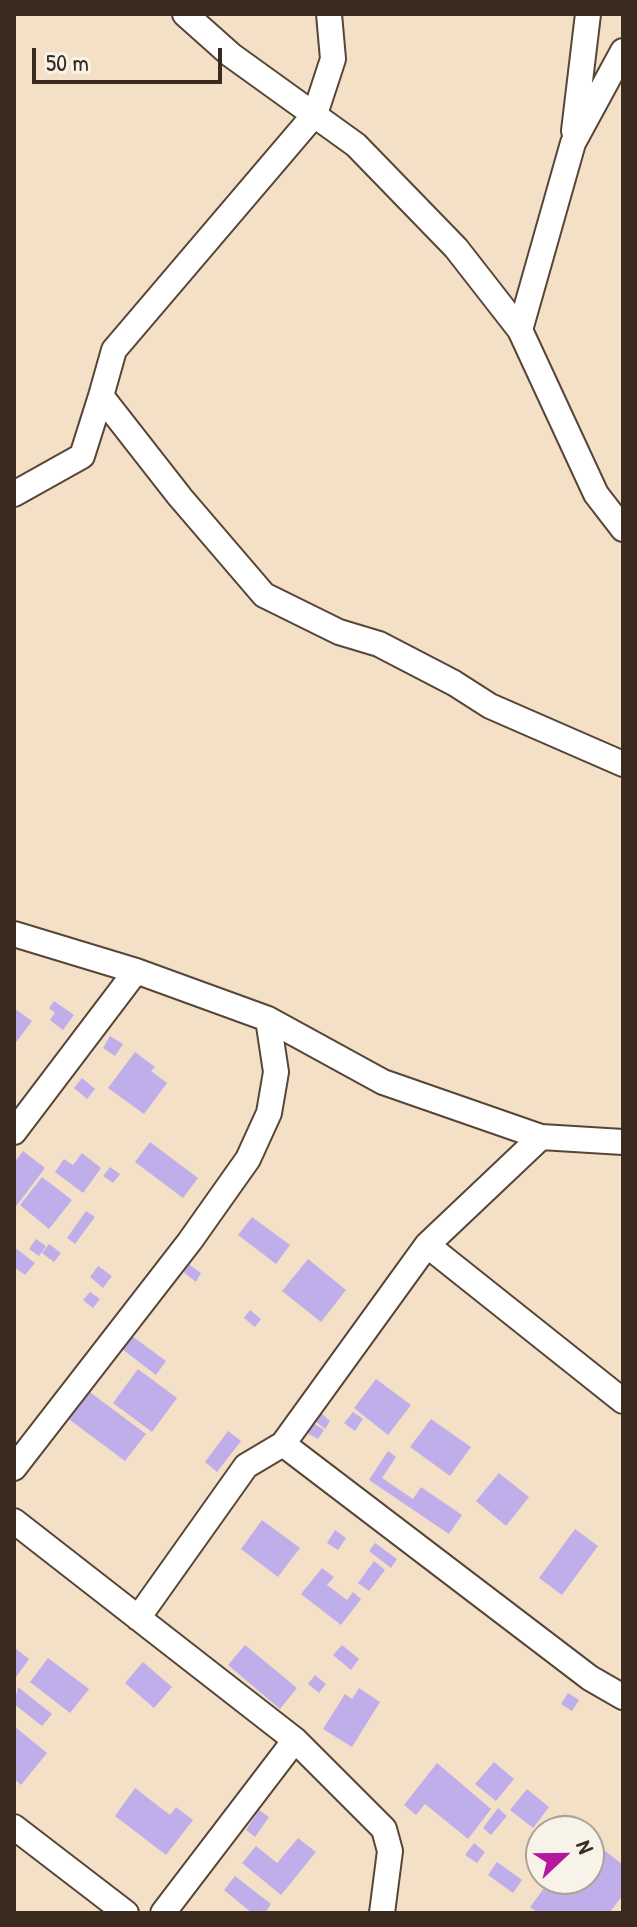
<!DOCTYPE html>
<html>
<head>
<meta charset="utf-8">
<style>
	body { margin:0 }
	#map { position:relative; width:637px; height:1927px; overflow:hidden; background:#f3e0c6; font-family:"Patrick Hand",sans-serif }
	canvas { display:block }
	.frame { position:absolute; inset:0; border:16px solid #3b2a1e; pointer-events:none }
	.north { position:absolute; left:525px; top:1815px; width:80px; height:80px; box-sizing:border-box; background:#f7f3e8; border:2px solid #aca397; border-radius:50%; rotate:68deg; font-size:22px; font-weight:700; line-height:32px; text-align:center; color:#3b2a1e }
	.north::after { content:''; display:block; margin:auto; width:28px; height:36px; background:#b5179e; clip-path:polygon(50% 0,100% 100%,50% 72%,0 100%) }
	.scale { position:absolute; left:32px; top:48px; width:190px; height:36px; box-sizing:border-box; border:4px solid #3b2a1e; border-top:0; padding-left:10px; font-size:24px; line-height:28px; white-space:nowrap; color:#3b2a1e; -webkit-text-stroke:6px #f7f3e8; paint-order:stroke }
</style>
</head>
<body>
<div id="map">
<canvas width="637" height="1927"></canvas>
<div class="frame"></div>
<div class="north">N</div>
<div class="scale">50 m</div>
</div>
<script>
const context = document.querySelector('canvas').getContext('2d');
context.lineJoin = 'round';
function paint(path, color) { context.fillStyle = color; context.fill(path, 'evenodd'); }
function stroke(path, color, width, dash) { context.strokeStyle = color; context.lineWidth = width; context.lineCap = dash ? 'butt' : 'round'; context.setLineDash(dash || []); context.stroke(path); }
paint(new Path2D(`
	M54,1001L74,1015L63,1030L50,1020L55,1013L49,1008Z
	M14,1008L32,1021L14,1045Z
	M110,1036L123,1044L115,1056L103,1048Z
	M135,1052L155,1067L151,1071L167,1083L144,1114L108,1088Z
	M82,1078L95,1089L87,1099L74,1088Z
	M150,1142L198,1178L183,1198L135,1162Z
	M23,1151L45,1168L14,1209V1163Z
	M82,1153L101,1168L83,1193L55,1172L64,1159L73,1165Z
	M110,1167L120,1174L113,1183L103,1176Z
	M42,1177L72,1200L49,1229L20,1205Z
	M86,1211L95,1217L75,1244L67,1238Z
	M252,1217L290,1245L276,1264L238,1235Z
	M36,1239L46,1246L39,1256L29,1249Z
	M49,1244L61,1253L54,1262L42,1253Z
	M14,1247L35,1263L25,1275L14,1267Z
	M308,1259L346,1290L321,1322L282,1291Z
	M187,1263L201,1273L196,1282L182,1271Z
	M98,1266L112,1276L103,1288L90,1277Z
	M90,1292L100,1299L93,1308L83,1300Z
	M250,1310L261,1319L255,1327L244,1318Z
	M132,1336L166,1361L156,1375L122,1349Z
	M138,1369L177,1398L152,1432L113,1403Z
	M376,1379L411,1405L388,1435L354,1408Z
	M87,1390L146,1434L125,1461L66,1417Z
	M353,1412L363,1419L355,1431L344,1423Z
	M321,1413L330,1421L325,1429L315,1421Z
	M431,1419L471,1447L450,1476L410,1447Z
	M313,1423L324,1430L318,1439L307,1433Z
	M228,1431L241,1441L217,1472L205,1462Z
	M388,1451L396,1457L382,1478L413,1499L421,1487L462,1515L449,1534L369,1480Z
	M499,1473L529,1497L506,1526L476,1501Z
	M262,1520L300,1548L278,1577L241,1549Z
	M575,1529L598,1546L562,1595L539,1578Z
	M335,1530L346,1538L338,1550L327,1543Z
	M375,1543L397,1559L391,1568L369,1551Z
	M374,1561L385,1570L369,1591L358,1583Z
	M322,1568L334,1577L327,1585L347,1600L353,1592L361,1599L341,1625L301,1594Z
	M245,1645L297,1688L280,1709L228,1665Z
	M342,1645L359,1659L351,1670L333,1655Z
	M16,1649L29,1659L14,1680V1652Z
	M48,1658L89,1689L70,1713L30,1682Z
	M143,1662L172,1687L154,1708L125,1683Z
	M315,1675L326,1684L319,1693L308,1684Z
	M18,1687L52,1714L42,1726L14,1704Z
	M359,1688L380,1702L352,1747L323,1729L345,1694L352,1699Z
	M568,1693L579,1700L572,1711L561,1704Z
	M14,1726L47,1753L21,1785L14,1779Z
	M494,1762L514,1779L496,1801L475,1784Z
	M437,1763L491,1809L468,1839L425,1804L416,1815L404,1805Z
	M135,1788L170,1815L176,1807L193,1820L166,1855L115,1816Z
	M527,1789L549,1807L533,1828L510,1810Z
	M498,1808L507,1816L491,1835L483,1828Z
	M259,1810L269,1817L255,1837L246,1830Z
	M298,1838L316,1852L281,1895L242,1863L256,1846L277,1863Z
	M589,1838L623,1865V1895L609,1913H538L530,1907L551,1879H589Z
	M474,1843L485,1852L477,1863L465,1855Z
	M497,1862L522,1880L513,1893L488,1875Z
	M235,1876L271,1904L265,1913H252L224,1890Z`), '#c0aeeb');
const street = new Path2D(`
	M185,14L231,55L356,145L456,248L520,330L596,494L623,529
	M329,14L333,59L315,114L114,350L101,396L180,497L264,595L339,632L379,644L454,683L490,706L623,764
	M574,131L588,14
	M520,330L573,143L623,51
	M14,494L82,456L101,396
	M14,934L136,971L268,1019L383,1082L541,1137L623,1142
	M14,1132L136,971
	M427,1245L623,1401
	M283,1444L590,1678L623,1697
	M14,1468L190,1241L248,1159L269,1113L276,1072L268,1019
	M14,1521L295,1740L384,1829L390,1851L382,1913
	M138,1618L246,1466L283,1444L427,1245L541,1137
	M14,1827L126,1913
	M163,1913L295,1740`);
stroke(street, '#574537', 28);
stroke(street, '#fff', 24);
</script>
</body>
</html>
